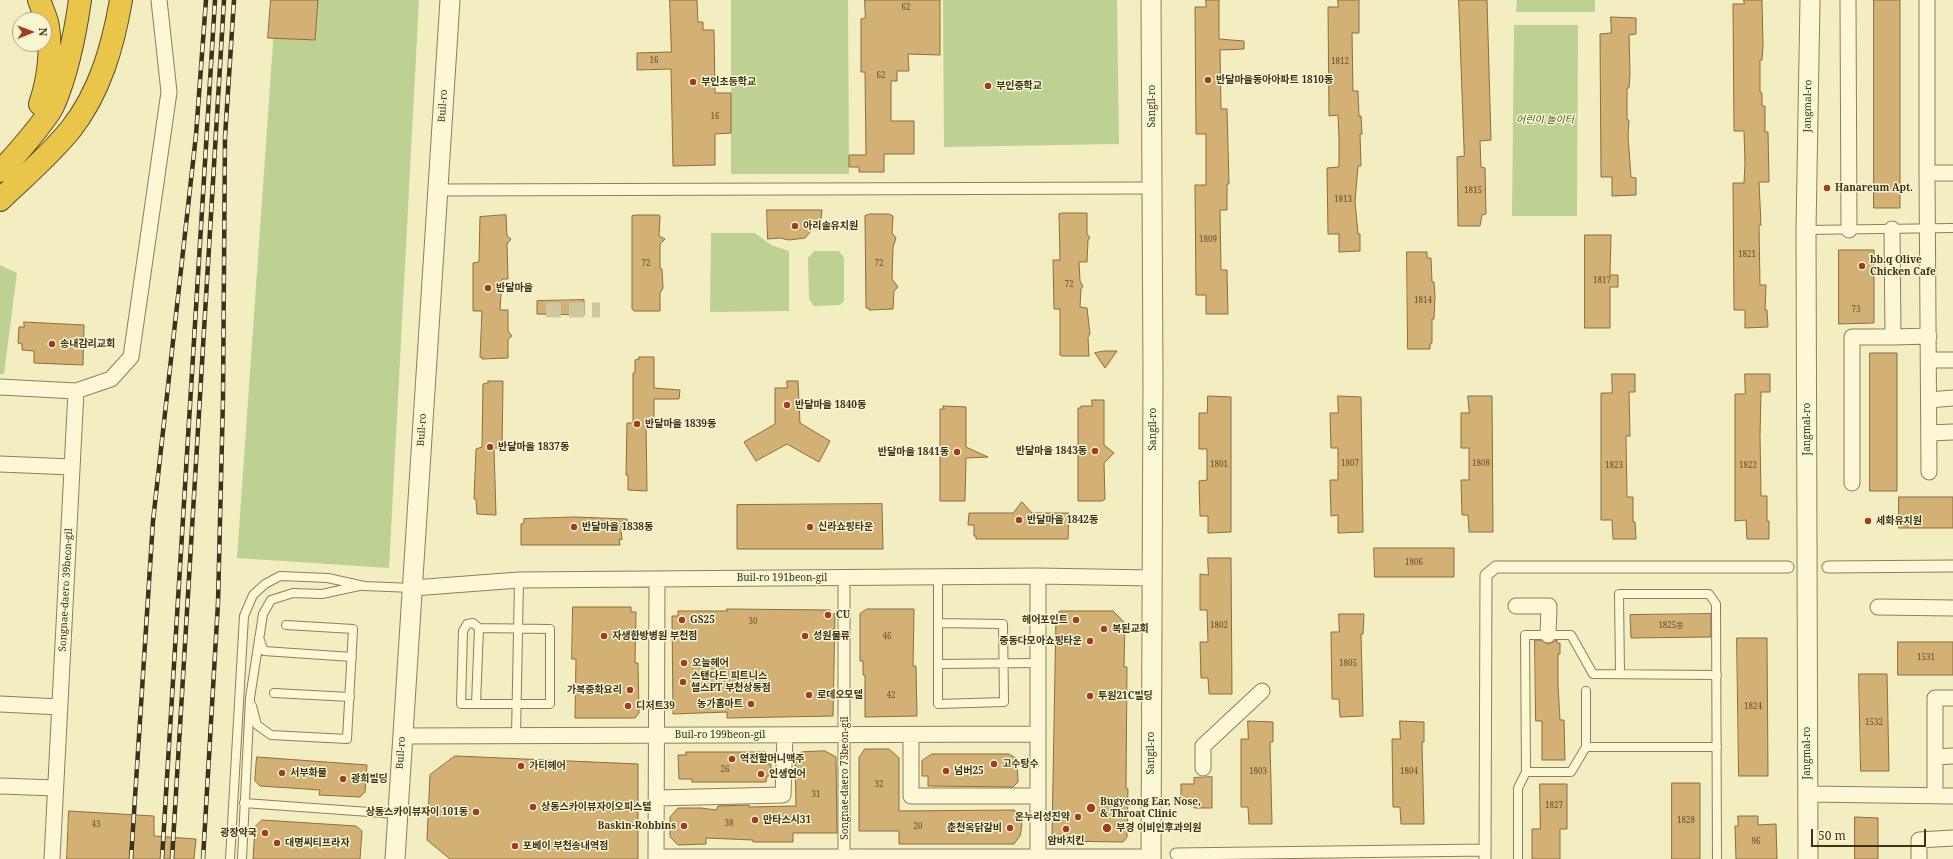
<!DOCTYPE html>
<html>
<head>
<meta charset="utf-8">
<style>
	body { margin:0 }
	#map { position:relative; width:1953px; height:859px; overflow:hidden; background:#f2eec1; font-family:"Noto Serif",serif }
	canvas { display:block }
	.north { position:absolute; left:12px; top:12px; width:40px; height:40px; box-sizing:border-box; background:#f8f5d1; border:1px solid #aca789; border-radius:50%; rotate:89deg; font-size:11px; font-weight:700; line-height:16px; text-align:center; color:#3b321c }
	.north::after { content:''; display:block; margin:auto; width:14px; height:18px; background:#a13b21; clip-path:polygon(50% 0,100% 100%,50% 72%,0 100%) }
	.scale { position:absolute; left:1811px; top:829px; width:115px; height:18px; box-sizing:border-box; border:2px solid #3b321c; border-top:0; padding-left:5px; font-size:12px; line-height:14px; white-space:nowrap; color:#3b321c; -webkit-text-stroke:3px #f8f5d1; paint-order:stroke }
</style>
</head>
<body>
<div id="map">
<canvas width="1953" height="859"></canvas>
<div class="north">N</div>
<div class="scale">50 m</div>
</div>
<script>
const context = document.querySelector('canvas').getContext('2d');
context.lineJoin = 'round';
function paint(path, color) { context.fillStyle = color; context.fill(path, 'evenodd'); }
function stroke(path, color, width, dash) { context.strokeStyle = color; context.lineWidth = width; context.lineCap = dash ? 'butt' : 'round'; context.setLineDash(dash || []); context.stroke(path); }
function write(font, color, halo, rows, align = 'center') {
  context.font = font + ' "Noto Serif","Noto Sans KR",serif'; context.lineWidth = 3; context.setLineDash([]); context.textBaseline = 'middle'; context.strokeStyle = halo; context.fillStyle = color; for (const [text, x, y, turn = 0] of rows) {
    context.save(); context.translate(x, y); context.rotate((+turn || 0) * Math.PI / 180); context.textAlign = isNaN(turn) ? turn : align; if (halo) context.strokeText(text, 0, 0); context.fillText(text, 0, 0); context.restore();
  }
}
paint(new Path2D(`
	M276,0H419L389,568L237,558Z
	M731,0H848L849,174H731Z
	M943,0H1117L1119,144L944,147Z
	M1517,0H1595V12H1516Z
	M1514,25H1578L1577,216H1512Z
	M711,233H755L771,245L789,251V311L710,312Z
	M814,251H839L844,258V301L840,305L814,306L809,299L808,258Z
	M0,265L17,273L4,374H0Z`), '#bdd193');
const building = new Path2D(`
	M271,0H318L315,40L268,38Z
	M670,0H697L698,22H703V30H714L715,93H731V133L715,134V165L673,166L671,69L637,70V53L671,52Z
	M865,0H940V55L908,54L909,71H897V81H891V121H914V154H884V172H859V167H849V155H866L865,72H861V19L865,18Z
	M1206,0H1219V39L1244,41V49L1220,50L1221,109H1227L1229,184H1227V210H1220L1221,270H1227L1228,314H1206V295H1196L1195,185H1206V134H1196L1195,7H1206Z
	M1338,0H1359V33H1352L1353,91H1358L1359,116H1361L1362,134H1360L1361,166H1358L1355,202L1358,234H1360V251L1339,252V234H1328L1327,168L1339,167V137L1338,115L1329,116L1328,7H1338Z
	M1459,0H1487L1491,140L1480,141L1481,167L1485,168L1486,214L1482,215L1480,226H1458L1457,157L1464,156Z
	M1744,0H1762L1763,47L1762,60H1760V92L1762,93V106H1765V132H1768L1769,182H1759L1761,225L1759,226L1760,285H1766L1765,310H1767L1768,327L1745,328V310H1734L1733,183H1744L1745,163L1744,131H1734L1733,4H1744Z
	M1874,0H1900V208H1874Z
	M1611,17L1636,18V34L1629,35L1630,74L1629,88H1627V120H1629L1628,136L1631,177L1636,178V195L1612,196V177H1601L1600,34L1611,33Z
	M767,210H822L821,219L805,238L789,240L780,238L768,239Z
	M1063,213H1087V234L1090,238L1088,240L1087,262H1079L1080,281L1083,286L1081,289L1080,307L1087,308L1090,334L1088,337L1089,356H1062L1060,355V309H1054L1053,260H1060L1059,214Z
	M870,214H889L893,216L892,233L896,238L893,247L892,279L898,287L894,291L893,309L869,310V308H866L865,216Z
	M506,215L507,236L511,239L507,244L508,279H502L500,310H508V331L512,336L508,339V358L482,359V357H480L482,311H473V263L479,262L480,217Z
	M636,215H659L660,216L659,236L665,239L660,244V269H662L663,288L660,293V311H634L632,309V216Z
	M1585,235H1611L1610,275H1618V287H1610V328H1585Z
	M1839,250H1874V323L1839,324Z
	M1407,252H1427V258H1431L1432,282H1434L1435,296L1434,319H1432V343L1430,344V349H1408Z
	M584,300V315L537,314V301Z
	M24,322L84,325L83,365L34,363V351L22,350V344L18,343L19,327H24Z
	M1104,351H1117L1105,368L1095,353Z
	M1870,353H1897V491H1870Z
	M639,357H654V388L680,390L679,399H654V424H646L647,491L628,490V475H626L627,423H633V373H635V360L639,359Z
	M1612,374H1635V392H1629L1630,436H1626L1627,497H1633V522H1635L1636,539H1613L1612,520H1601V393H1612Z
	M1745,374H1770V392H1761L1760,436L1761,496H1767V521H1769V539H1747L1746,520L1735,521V394H1745Z
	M488,381H503L502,448H494L496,515L477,514L476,499H474L476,449L482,447L483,384L488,383Z
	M787,381H798L800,423L830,441L819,462L787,444L756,461L744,442L775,424V388H787Z
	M1208,396L1231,397V532L1208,533V516H1200L1199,481L1207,480V449H1199V413H1207Z
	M1338,396L1361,397L1363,532L1338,533V515L1331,516L1330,480H1338V448H1331L1330,413H1338Z
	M1468,396H1492L1493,532H1469L1468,515H1462L1461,480H1469V448H1461V413H1469Z
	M1092,400H1104V445L1114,453L1104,463L1105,499L1102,501H1078V408H1081V406H1092Z
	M943,406L966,407V447L988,457L966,458L965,501H940V409H944Z
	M1899,497H1953V528H1899Z
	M1022,502L1032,513H1069L1068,539H976V536H974V525H968L969,513H1013Z
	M882,504L883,549H737V505Z
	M575,517L627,519V530H621L622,540L619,539L620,545H521V524L524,523V519Z
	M1374,548H1454V577H1375Z
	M1208,558H1231L1232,694H1209L1208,678H1201L1200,642H1208L1207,610H1200V574L1208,575Z
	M573,607H631V612H636L635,663H638L639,713L635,718H575L576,659H572Z
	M727,609L830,610L831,614H835L833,716L727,718V712L673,714L672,616H678V611H727Z
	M867,609H914L913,666H916L917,716L865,717V675H863V661H860V614Z
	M1060,611H1113L1125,623L1124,667H1127L1126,788L1128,789L1127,837L1123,842L1059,841L1052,835L1056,616Z
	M1339,614H1364L1363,634H1361L1363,716L1340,717L1339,699H1332L1331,632H1339Z
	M1711,614V637L1631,638L1630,615Z
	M1737,638H1767L1768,776H1739Z
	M1535,640H1541L1548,644L1557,640V643H1560V654H1558V684L1560,720H1564L1565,760H1542V721H1536Z
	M1898,642H1953V675H1898Z
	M1859,674H1887L1889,771H1861Z
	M1248,721L1273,722V742H1270L1272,824H1249L1248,807H1241V739H1248Z
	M1400,721L1424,722V742H1422L1424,824H1401L1400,807H1393L1392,739H1400Z
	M865,749H889L899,758V811L1014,810L1018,813L1022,825L1020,836L1014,844H899V831H859V758Z
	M825,751L836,757L837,833H793V842H753V840L706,838V844L678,845L670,837V817L678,808H701L716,810L718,806L749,805V807L796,806L795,756L802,752Z
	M686,752H766L767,764H771V776H767L766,782H692V779H679L678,755H686Z
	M932,754H1009L1017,759L1018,782L1013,787L928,786V776H922V761Z
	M455,756L638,764V859H450L427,840L430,775Z
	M257,757L367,765L365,792L360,797L319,795L320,790L260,786L255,781Z
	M1212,777V808H1194V801H1181V784H1194V778Z
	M1672,783H1700V859H1672Z
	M1540,784H1567V829H1560V859H1532V829H1540Z
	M69,811L154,816V836L196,839L194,859H67Z
	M1738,816H1758V825L1776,824L1777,859H1736L1735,826H1738Z
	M1855,817L1878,818V859H1855Z
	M262,820L356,826L362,831L360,859H253L255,827Z`);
paint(building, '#d3b073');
stroke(building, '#8e6d3a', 1);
stroke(new Path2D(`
	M546,310H600`), '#cdc8a0', 15, [15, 8]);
const service = new Path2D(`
	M1806,230L1953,228
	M938,577V704L1004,702L1003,624L938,623
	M473,623L479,628L550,629V704H461L463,631L467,624Z
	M259,638L264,651L352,657
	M938,664L1038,663
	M1620,674L1619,594H1709L1716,604L1717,859
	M1586,691V747
	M274,693L350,697
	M476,704L479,628
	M252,706L257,725L271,735L347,739L353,629L286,625
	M516,736L519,580
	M1526,772H1571L1586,747H1717
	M244,803L397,814
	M230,859L244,616L253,595L265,584L280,576L328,578L364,586L413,588
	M242,859L250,698L263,614L271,600L293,593L322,594L359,586
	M1518,859V788L1526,772L1525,635H1571L1593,674L1717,675`);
const pedestrian = new Path2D(`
	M437,190L1152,188
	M1828,567L1953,566
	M844,577V859
	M1176,854L1485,850
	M656,855H1141
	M1485,859L1486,575L1496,567H1788`);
const minor = new Path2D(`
	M1848,0L1849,230
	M1927,0V173H1953
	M1927,173L1929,472
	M1892,229L1893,337L1929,336
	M1929,360H1953
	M0,387L76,391L111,379L131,357L169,92L159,0
	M1929,400L1953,398
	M1929,433L1953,432
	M0,464L72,467
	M1852,483V337H1893
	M413,588L519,580L1038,576L1152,578
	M1516,606H1549L1548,635
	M1878,607L1953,608
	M0,704L60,707
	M911,735V796H1038
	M402,736L1038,734
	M1935,757L1953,756
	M1203,768V746L1262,691
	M0,786L55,788
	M1807,794L1953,796
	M1935,795V698H1953
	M656,798L783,795L785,735
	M52,859L76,391
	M656,859L657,579
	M1038,859V576
	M1919,859V840L1953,838`);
const tertiary = new Path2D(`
	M395,859L450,0
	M1151,859L1153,376L1151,0
	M1808,859L1806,230L1810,0`);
const motorway = new Path2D(`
	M39,0C42,9 47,18 48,27C52,52 48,81 40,104
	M0,171C11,161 49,117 54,104C68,71 75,35 80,0
	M0,200C24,177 50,155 71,129C100,92 113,46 121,0`);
stroke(service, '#8d7f57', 10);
stroke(pedestrian, '#8d7f57', 13);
stroke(minor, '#8d7f57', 17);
stroke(tertiary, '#8d7f57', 21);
stroke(motorway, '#5a4b2b', 24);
stroke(service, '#fcf8d5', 8);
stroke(pedestrian, '#fcf8d5', 11);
stroke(minor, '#fcf8d5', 15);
stroke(tertiary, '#fcf8d5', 19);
stroke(motorway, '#e9c54a', 22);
const rail = new Path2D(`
	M131,859L153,521L196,135L206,0
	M162,859L215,0
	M172,859L224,0
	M203,859L218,603L223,398L225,137L234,0`);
stroke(rail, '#3b321c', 4.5);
stroke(rail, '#f8f5d1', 3, [9]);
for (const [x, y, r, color] of [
	[1208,80,4,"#a13b21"],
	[693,82,4,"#a13b21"],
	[988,86,4,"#a13b21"],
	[1827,188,4,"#a13b21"],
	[795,226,4,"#a13b21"],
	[1862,266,4,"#a13b21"],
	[488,288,4,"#a13b21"],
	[52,344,4,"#a13b21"],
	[787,405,4,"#a13b21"],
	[637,424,4,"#a13b21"],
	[490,447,4,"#a13b21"],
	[1095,451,4,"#a13b21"],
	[957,452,4,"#a13b21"],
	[1019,520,4,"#a13b21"],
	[1868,521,4,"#a13b21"],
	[574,527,4,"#a13b21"],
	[810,527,4,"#a13b21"],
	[828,615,4,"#a13b21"],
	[682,620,4,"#a13b21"],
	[1076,620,4,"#a13b21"],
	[1104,629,4,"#a13b21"],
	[604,636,4,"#a13b21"],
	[805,636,4,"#a13b21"],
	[1090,641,4,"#a13b21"],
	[684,663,4,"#a13b21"],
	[683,682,4,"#a13b21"],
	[630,690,4,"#a13b21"],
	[809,695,4,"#a13b21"],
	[1090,696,4,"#a13b21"],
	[751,704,4,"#a13b21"],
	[628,706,4,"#a13b21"],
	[732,759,4,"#a13b21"],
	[994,764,4,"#a13b21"],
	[521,766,4,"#a13b21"],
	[946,771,4,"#a13b21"],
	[282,773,4,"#a13b21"],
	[761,774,4,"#a13b21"],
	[343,779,4,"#a13b21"],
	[533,807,4,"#a13b21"],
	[1091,808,5,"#a13b21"],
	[476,812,4,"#a13b21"],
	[1078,817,4,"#a13b21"],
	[755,820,4,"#a13b21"],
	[684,826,4,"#a13b21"],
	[1010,828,4,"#a13b21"],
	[1107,828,5,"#a13b21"],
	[1066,829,4,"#a13b21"],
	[265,833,4,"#a13b21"],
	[277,843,4,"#a13b21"],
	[515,846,4,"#a13b21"]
]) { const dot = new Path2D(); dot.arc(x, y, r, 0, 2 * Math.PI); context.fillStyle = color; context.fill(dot); stroke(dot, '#f8f5d1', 1.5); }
write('8px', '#615232', null, [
	["62",906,8],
	["16",654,61],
	["1812",1340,62],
	["62",881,76],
	["16",715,117],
	["1815",1473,191],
	["1813",1343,200],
	["1809",1208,240],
	["1821",1747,255],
	["72",646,264],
	["72",879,264],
	["1817",1602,281],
	["72",1069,285],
	["1814",1423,301],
	["73",1856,310],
	["1807",1350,464],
	["1808",1481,464],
	["1801",1219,465],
	["1823",1614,466],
	["1822",1748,466],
	["1806",1414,563],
	["30",753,622],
	["1802",1219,626],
	["1825동",1671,626],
	["46",887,637],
	["1531",1926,658],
	["1805",1348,664],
	["42",891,696],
	["1824",1753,707],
	["1532",1874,723],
	["26",725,770],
	["1803",1258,772],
	["1804",1409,772],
	["32",879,785],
	["31",816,795],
	["1827",1554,806],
	["1828",1686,821],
	["38",729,824],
	["43",96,825],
	["20",918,827],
	["96",1756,842]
]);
write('bold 10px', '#3b321c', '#f8f5d1', [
	["반달마을동아아파트 1810동",1216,80],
	["부인초등학교",701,82],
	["부인중학교",996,86],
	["Hanareum Apt.",1835,188],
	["아리솔유치원",803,226],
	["bb.q Olive",1870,260],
	["Chicken Cafe",1870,272],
	["반달마을",496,288],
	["송내감리교회",60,344],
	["반달마을 1840동",795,405],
	["반달마을 1839동",645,424],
	["반달마을 1837동",498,447],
	["반달마을 1843동",1087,451,"right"],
	["반달마을 1841동",949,452,"right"],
	["반달마을 1842동",1027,520],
	["세화유치원",1876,521],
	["반달마을 1838동",582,527],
	["신라쇼핑타운",818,527],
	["CU",836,615],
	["GS25",690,620],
	["헤어포인트",1068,620,"right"],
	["복된교회",1112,629],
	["자생한방병원 부천점",612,636],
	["성원물류",813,636],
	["중동다모아쇼핑타운",1082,641,"right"],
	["오늘헤어",692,663],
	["스탠다드 피트니스",691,676],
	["헬스PT 부천상동점",691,688],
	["가복중화요리",622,690,"right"],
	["로데오모텔",817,695],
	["투원21C빌딩",1098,696],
	["농가홈마트",743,704,"right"],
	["디저트39",636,706],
	["역전할머니맥주",740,759],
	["고수탕수",1002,764],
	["가티헤어",529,766],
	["넘버25",954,771],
	["서부화물",290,773],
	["인생연어",769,774],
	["광희빌딩",351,779],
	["Bugyeong Ear, Nose,",1100,802],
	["& Throat Clinic",1100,814],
	["상동스카이뷰자이오피스텔",541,807],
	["상동스카이뷰자이 101동",468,812,"right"],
	["온누리성진약",1070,817,"right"],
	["만타스시31",763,820],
	["Baskin-Robbins",676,826,"right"],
	["춘천옥닭갈비",1002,828,"right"],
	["부경 이비인후과의원",1116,828],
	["광장약국",257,833,"right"],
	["암바치킨",1066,841,"center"],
	["대명씨티프라자",285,843],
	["포베이 부천송내역점",523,846]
], 'left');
write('10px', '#3b321c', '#f8f5d1', [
	["Buil-ro",443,106,-86],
	["Sangil-ro",1152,106,-90],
	["Jangmal-ro",1808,106,-89],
	["Sangil-ro",1153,429,-90],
	["Jangmal-ro",1807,429,-90],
	["Buil-ro",422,430,-86],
	["Buil-ro 191beon-gil",782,578],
	["Songnae-daero 39beon-gil",66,590,-87],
	["Buil-ro 199beon-gil",720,735],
	["Buil-ro",401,753,-86],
	["Sangil-ro",1151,753,-90],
	["Jangmal-ro",1807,753,-90],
	["Songnae-daero 73beon-gil",845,778,-90]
]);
write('italic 10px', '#3f5921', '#f8f5d1', [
	["어린이 놀이터",1545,120]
]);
</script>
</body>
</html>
